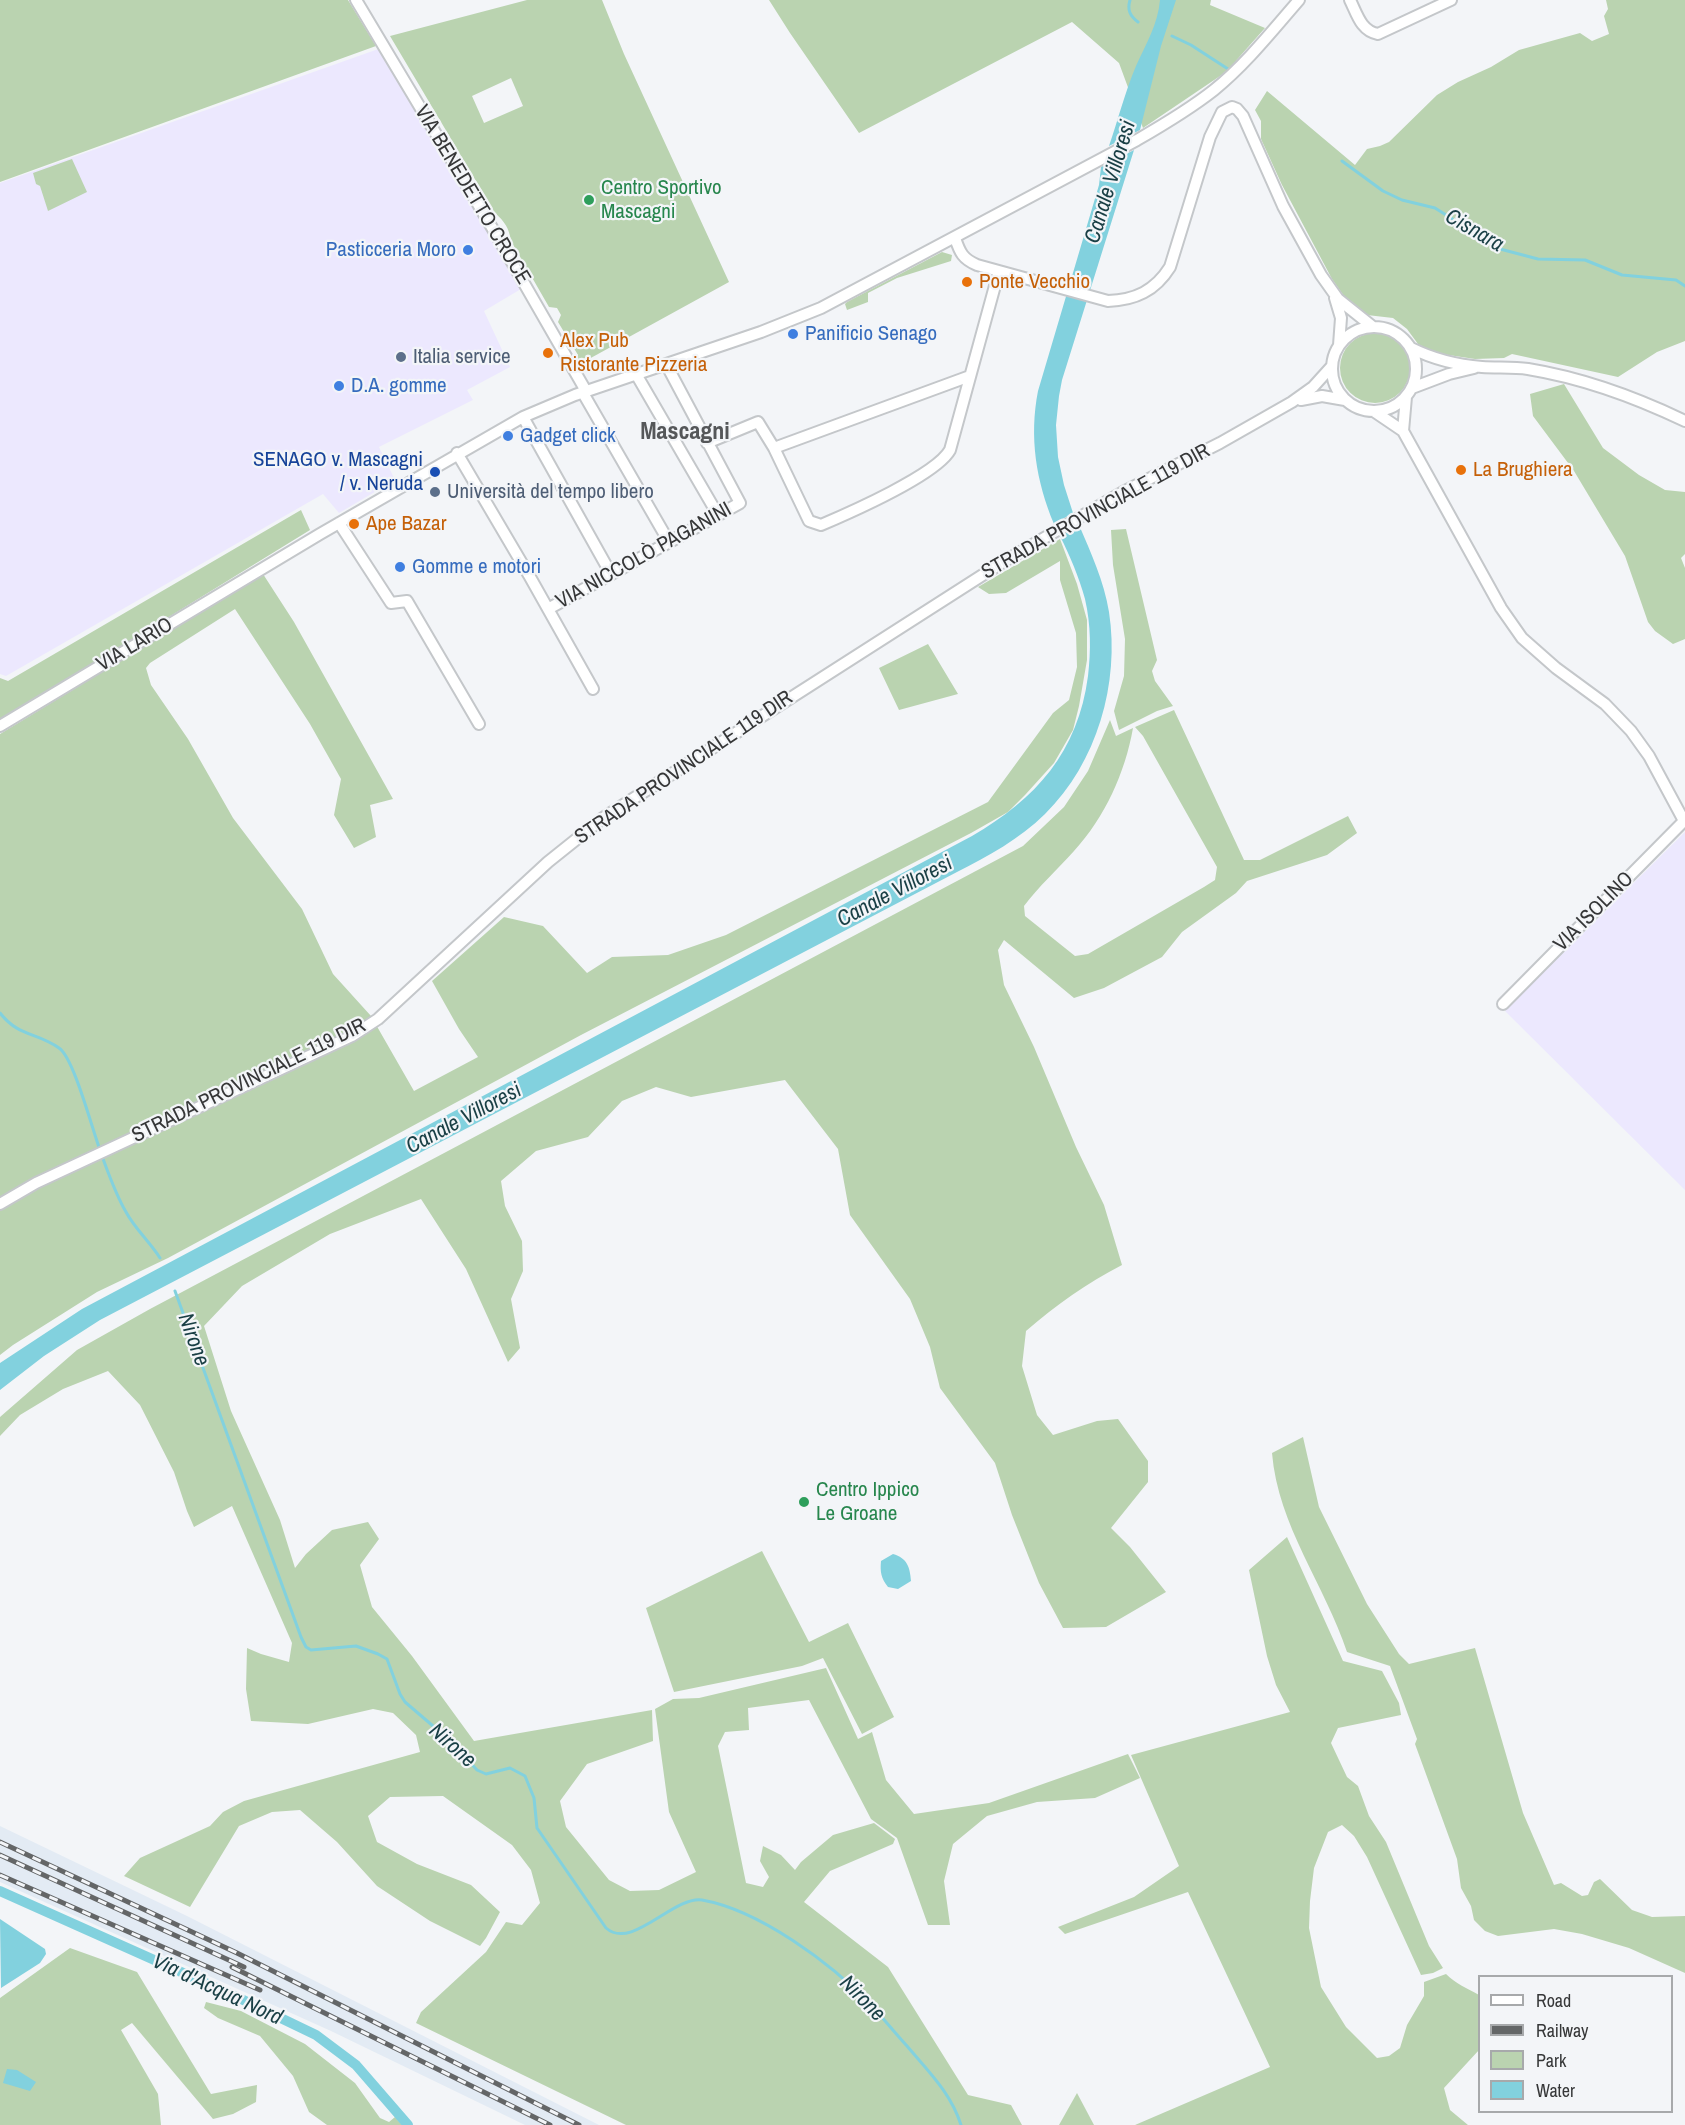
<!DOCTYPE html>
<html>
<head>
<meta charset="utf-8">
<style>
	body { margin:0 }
	#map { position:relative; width:1685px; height:2125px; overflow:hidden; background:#f3f5f8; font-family:"Archivo Narrow",sans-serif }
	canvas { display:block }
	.legend { position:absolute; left:1478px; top:1975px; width:195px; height:138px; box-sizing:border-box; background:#f3f5f8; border:2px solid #a7a9ab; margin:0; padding:8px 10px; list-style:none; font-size:18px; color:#363738 }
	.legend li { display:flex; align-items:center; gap:12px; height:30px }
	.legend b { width:30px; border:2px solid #a7a9ab }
</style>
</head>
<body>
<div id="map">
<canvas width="1685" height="2125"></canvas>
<ul class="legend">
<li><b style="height:8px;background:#fff"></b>Road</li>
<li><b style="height:8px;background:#646667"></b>Railway</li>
<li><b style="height:16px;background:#bad3b0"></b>Park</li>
<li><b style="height:16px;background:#82d1de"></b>Water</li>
</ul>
</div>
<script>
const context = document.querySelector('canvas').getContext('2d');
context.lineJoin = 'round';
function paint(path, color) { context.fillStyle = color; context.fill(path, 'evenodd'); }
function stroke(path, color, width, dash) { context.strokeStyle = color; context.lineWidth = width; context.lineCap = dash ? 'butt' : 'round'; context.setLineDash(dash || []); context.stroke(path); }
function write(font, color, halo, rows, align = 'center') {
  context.font = font + ' "Archivo Narrow",sans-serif'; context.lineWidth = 4.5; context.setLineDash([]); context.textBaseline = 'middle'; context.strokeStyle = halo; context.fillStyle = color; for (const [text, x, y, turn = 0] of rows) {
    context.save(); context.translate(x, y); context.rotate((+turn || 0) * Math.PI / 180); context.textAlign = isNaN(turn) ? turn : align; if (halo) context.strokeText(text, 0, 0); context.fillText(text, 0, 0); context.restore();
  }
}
paint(new Path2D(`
	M0,1826L187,1916L599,2125H525L331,2031L0,1882Z`), '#e3ebf4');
paint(new Path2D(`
	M384,47L521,289L484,311L510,367L467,390L473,400L379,447L395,480L339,513L323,494L6,676L0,674V183Z
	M1685,832V1190L1505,1011Z`), '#ece8fe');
paint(new Path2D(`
	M0,0H348L376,46L0,182Z
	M527,0H602L624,54L729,282L578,365V355L558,322L561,315L557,308L549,307L511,241C509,228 505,222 495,213L390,36ZM511,78L523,106L484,123L472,96Z
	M769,0H1211L1210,5L1265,28L1226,72L1143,128L1119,63L1072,22L859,133L790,33Z
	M1606,0H1685V341L1657,352L1618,377L1512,354L1504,358L1475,359L1435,353L1418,344L1407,329L1393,318L1367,315L1346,299L1332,279L1282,185L1261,139V121L1255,110L1267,91L1355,165L1367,149L1380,146L1389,142L1437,95L1458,82L1491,67L1519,50L1580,33L1592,41L1609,34L1604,16L1608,9Z
	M72,159L87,192L48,211L40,186L36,184L33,173Z
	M942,252L952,255L951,261L897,278L868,293V302L847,310L845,304L847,302Z
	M1340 368a35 35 0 1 1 70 0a35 35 0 1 1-70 0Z
	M1564,384L1603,448L1639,475L1665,490L1685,492V554L1681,558L1685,568V639L1673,644L1655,631L1648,622L1625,556L1574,471L1533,416L1530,394Z
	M301,510L310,530L0,721V678L8,681Z
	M1126,529L1157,660L1152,671L1155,681L1173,706L1157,711L1119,730L1114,711L1124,676L1125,639L1113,565L1111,530Z
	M1060,539L1077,584L1087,620V660L1079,706L1073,730L1054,763L1025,795L1008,812L971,833L581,1035L168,1258L97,1292L13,1345L0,1355V734L263,574L294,622L393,799L370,805L376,837L354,848L334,815L341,779L310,724L235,609L150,663L146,668L151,685L188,739L233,818L302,909L333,974L371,1016L414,1091L478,1057L459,1029L432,981L504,917L543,926L587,973L612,957L668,955L726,935L988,802L1053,713L1069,700L1077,667L1076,633L1060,580V561L1006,593L989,594L978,587Z
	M928,644L958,694L899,710L879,668Z
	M1174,710L1244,860H1260L1348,816L1357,833L1327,855L1247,881L1236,893L1182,932L1162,957L1104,988L1074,998L1004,940L998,950L1004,985L1034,1047L1076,1147L1104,1205L1122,1265C1087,1283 1056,1305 1026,1331L1022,1366L1037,1415L1053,1435L1097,1421L1118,1419L1148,1461V1482L1111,1528L1130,1547L1166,1592L1106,1627L1063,1628L1039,1583L1012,1515L995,1463L940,1388L930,1347L910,1299L850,1215L838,1149L785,1080L691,1097L656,1087L622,1101L588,1137L536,1151L501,1181L505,1206L522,1241L523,1271L511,1299L520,1348L508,1362L466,1269L421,1199L330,1234L242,1286L204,1326L231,1411L280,1520L295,1568L306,1554L332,1530L368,1522L379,1539L360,1565L372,1607L412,1656L474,1741L652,1710L653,1741L587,1764L560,1801L566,1827L609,1880L630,1891L659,1890L696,1872L669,1812L655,1709L673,1699L699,1698L826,1668L858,1739L872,1732L886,1780L914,1814L989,1803L1128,1754L1140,1778L1095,1798L1037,1802L987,1816L953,1844L944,1881L950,1925H928L897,1838L871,1819L809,1700L748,1708L749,1730L725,1732L718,1746L746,1883L763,1887L769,1877L760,1861L763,1846L781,1855L795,1870L801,1862L833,1835L874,1823L895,1839L893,1844L830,1871L804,1902L888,1967L968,2095L1011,2105L1022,2125H626L416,2023L421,2012L486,1952L506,1922L522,1925L540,1903L531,1870L512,1845L443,1796L390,1797L368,1816L377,1842L417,1864L471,1885L500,1912L486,1938L480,1946L430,1921L377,1886L337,1842L300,1810L272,1812L239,1826L190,1907L124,1876L140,1858L210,1826L223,1812L244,1801L420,1752L416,1735L393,1713L373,1709L308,1724L251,1721L246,1689L247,1648L261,1654L289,1662L292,1643L232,1506L194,1527L187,1511L174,1472L140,1405L108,1371L63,1389L20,1415L0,1436V1417L77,1350L150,1309L1023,846L1064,807L1088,771L1110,720L1116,736L1133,728C1125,773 1105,817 1074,851C1057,870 1039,886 1024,906L1025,916L1075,956L1088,954L1204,887L1215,880L1217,867L1143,736L1135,727Z
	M1303,1437L1319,1507L1367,1604L1399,1654L1409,1664L1475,1648L1523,1813L1554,1885L1561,1883L1582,1896L1588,1895L1594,1882L1600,1879L1632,1910L1652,1917L1685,1916V1973L1629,1948L1582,1934L1554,1929L1498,1936L1485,1931L1474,1920L1471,1906L1461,1888L1457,1859L1415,1744L1417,1739L1390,1666L1347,1652C1325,1585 1278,1526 1272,1453Z
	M1287,1537L1343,1661L1382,1671L1399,1703L1401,1715L1338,1728L1331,1743L1347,1777L1358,1786L1369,1816L1386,1842L1429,1946L1443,1968L1433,1973L1421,1975L1367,1857L1354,1836L1342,1825L1328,1832L1314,1868L1310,1901L1309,1928L1321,1987L1346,2027L1377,2058L1389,2056L1400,2048L1407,2025L1424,1996V1982L1446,1974C1456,1984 1467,1988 1479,1995V2050L1444,2088L1450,2110L1468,2125H1135L1270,2067L1188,1892L1065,1934L1058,1927L1134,1897L1179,1866L1131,1755L1290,1712L1276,1685L1267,1656L1249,1570Z
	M762,1551L809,1642L848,1623L894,1717L862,1734L823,1658L802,1666L674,1692L646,1608Z
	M70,1948L137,1972L211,2094L257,2085L256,2102L233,2114L213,2119L132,2023L121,2030L158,2094L161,2125H0V1998Z
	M206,2002L241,2011L305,2044L355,2083L380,2118L389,2122L395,2117L402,2125H327L309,2112L293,2076L260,2036L218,2018L204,2008Z
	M1077,2093L1094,2125H1059Z`), '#bad3b0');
paint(new Path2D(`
	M1160,0H1176L1161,46L1140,130L1109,146C1118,120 1125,92 1136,66C1146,44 1158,24 1160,0Z
	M1134,150L1062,380L1059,396L1056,425L1058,457L1064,485L1073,513L1054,524C1036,481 1029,437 1038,391L1099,185L1101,167Z
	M1079,525C1091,553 1104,581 1109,612C1120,683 1097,763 1045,814C1020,839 988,856 957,872L100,1320L44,1356L0,1390V1363L82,1309L972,836C1036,799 1078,752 1088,676C1091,651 1091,625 1085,599C1079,577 1070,556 1060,536Z
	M893,1554C907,1558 910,1567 911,1581L898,1589L888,1587C881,1578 880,1572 881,1561Z
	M0,1919L45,1949L46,1954L40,1963L1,1988Z
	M7,2069L17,2070L36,2082L30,2091L3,2083Z`), '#82d1de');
stroke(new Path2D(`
	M1130,0C1127,10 1130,16 1138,22
	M1172,36L1191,45L1228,69
	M1342,161L1383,191L1402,200L1435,208L1500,249L1538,259L1585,260L1622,275L1676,280L1685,286
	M0,1013C19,1037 36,1032 59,1048C74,1058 92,1129 100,1150
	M102,1156C109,1175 116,1195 126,1212C135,1229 150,1242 160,1258
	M175,1291L301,1637L306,1647L311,1650L356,1646L378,1654L387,1659L400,1694L405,1702L447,1738L477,1770L486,1774L510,1768L525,1776L534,1798L537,1828L606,1928C632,1951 673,1896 702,1900C759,1910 831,1963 871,2005C883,2018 895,2033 907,2046C928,2071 951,2093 961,2125`), '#82d1de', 3);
stroke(new Path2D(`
	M0,1891L237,1997L316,2035L356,2065L408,2125`), '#82d1de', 10);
const minor = new Path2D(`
	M356,0L494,231L586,391
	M1350,0C1357,14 1361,31 1378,34L1451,0
	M955,238C960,253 963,259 977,265L1108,301C1135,300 1155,291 1170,267L1210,137L1222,112L1232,107L1237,109L1243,116L1283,206L1321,275L1338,299L1373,327
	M1335,298L1341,318L1339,345
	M1332 369a42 42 0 1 1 84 0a42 42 0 1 1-84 0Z
	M1411,348C1433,359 1457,365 1482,367C1497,368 1513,367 1528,369C1583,378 1635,397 1685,421
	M636,374L718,515
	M1412,388L1449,374L1474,368
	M583,393L669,542
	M1301,400L1322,396L1345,400
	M1375,412L1403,431L1501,608L1522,638L1556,668L1605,704L1631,731L1649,756L1684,821
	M523,417L611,574
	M1403,431L1406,397
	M707,443L758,422L774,448L809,521L821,525C849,513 936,475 950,450L999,271
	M774,448L970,376
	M457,453L530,577L593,689
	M339,523L391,603L407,601L479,724
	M548,609L740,503L666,364
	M0,726L320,534L523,417L575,395L761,332L821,308L1137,140C1163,125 1190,109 1214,90C1246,64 1272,31 1299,0
	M1503,1004L1685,820
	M0,1204L36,1183L352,1036L378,1019L548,862L603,818L1003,562L1123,492L1220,443L1292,402L1313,387L1332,366`);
stroke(minor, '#c4c7ca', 14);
stroke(minor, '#fff', 10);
const rail = new Path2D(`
	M0,1842L237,1953L579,2125
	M0,1855L244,1967
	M0,1875L260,1990
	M232,1967L550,2125`);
stroke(rail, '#646667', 5);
stroke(rail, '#f3f5f8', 3, [9]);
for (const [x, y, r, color] of [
	[589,200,6,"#2e9e5b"],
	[468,250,6,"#3f7fe0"],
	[967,282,6,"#e8710a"],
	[793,334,6,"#3f7fe0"],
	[548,353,6,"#e8710a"],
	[401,357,6,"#5c6f8a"],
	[339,386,6,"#3f7fe0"],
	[508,436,6,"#3f7fe0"],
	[1461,470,6,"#e8710a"],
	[435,472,6,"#1a4fb4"],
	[435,492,6,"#5c6f8a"],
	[354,524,6,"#e8710a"],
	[400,567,6,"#3f7fe0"],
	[804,1502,6,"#2e9e5b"]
]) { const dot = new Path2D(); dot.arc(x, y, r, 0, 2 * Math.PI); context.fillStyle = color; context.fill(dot); stroke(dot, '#f3f5f8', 2); }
write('21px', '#27864d', '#f3f5f8', [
	["Centro Sportivo",601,188],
	["Mascagni",601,212],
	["Centro Ippico",816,1490],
	["Le Groane",816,1514]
], 'left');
write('21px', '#363738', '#f3f5f8', [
	["VIA BENEDETTO CROCE",472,195,59],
	["STRADA PROVINCIALE 119 DIR",1096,512,-29],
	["VIA NICCOLÒ PAGANINI",644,556,-29],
	["VIA LARIO",135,645,-31],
	["STRADA PROVINCIALE 119 DIR",684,768,-34],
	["VIA ISOLINO",1594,912,-45],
	["STRADA PROVINCIALE 119 DIR",249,1081,-26]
]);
write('21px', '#366cbe', '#f3f5f8', [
	["Pasticceria Moro",456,250,"right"],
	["Panificio Senago",805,334],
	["D.A. gomme",351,386],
	["Gadget click",520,436],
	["Gomme e motori",412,567]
], 'left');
write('21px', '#c56008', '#f3f5f8', [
	["Ponte Vecchio",979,282],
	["Alex Pub",560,341],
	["Ristorante Pizzeria",560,365],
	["La Brughiera",1473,470],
	["Ape Bazar",366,524]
], 'left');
write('21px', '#4e5e75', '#f3f5f8', [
	["Italia service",413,357],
	["Università del tempo libero",447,492]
], 'left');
write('21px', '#164399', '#f3f5f8', [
	["SENAGO v. Mascagni",423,460],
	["/ v. Neruda",423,484]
], 'right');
write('italic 22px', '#193f45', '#f3f5f8', [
	["Canale Villoresi",1111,182,-73],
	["Cisnara",1474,231,30],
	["Canale Villoresi",895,892,-28],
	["Canale Villoresi",464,1119,-28],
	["Nirone",193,1340,70],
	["Nirone",452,1746,42],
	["Via d'Acqua Nord",217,1990,25],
	["Nirone",862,1999,45]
]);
write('bold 24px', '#555759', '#f3f5f8', [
	["Mascagni",685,433]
]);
</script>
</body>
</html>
